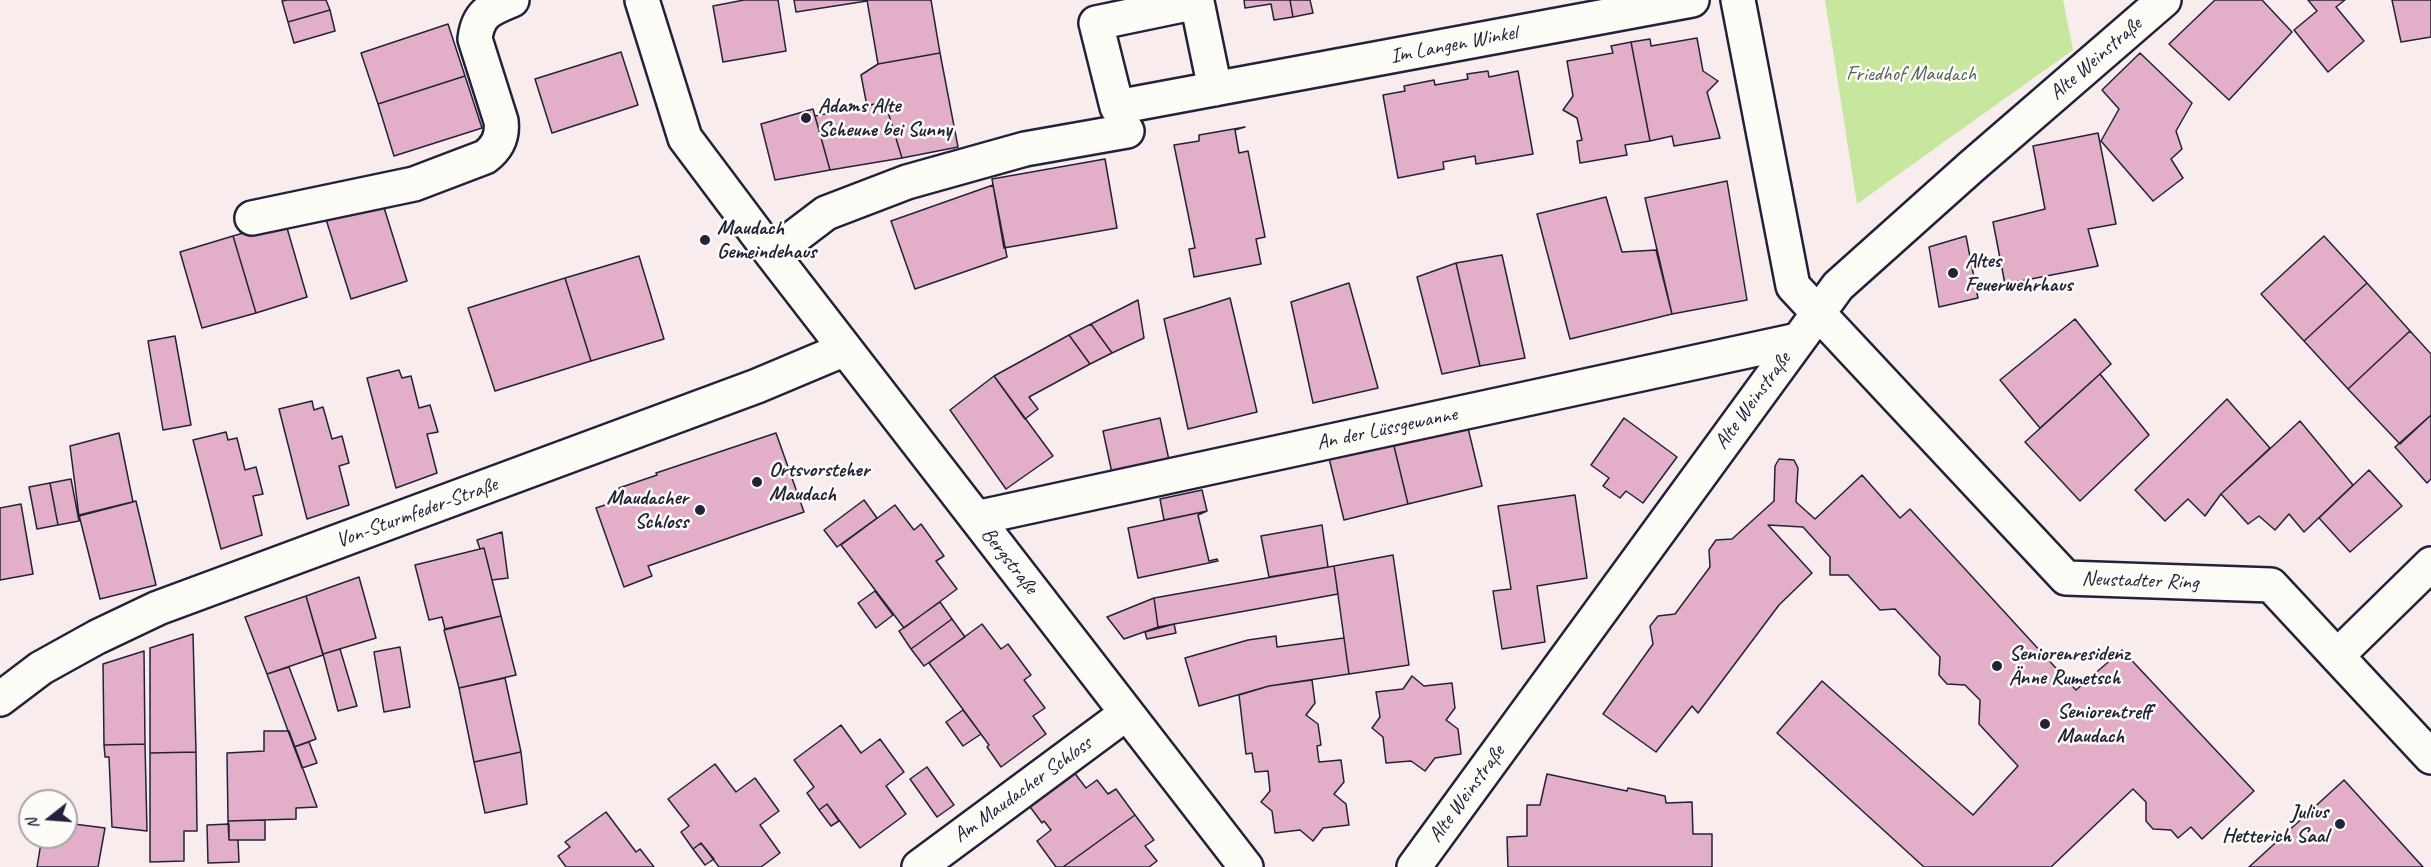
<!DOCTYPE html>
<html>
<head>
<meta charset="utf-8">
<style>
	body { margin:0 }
	#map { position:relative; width:2431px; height:867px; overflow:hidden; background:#f8eced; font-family:Caveat,sans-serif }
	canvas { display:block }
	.north { position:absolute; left:18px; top:789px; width:60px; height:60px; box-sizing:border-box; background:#fdfcf7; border:2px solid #a5a5ac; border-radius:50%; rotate:253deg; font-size:16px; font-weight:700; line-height:24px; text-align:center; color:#22223b }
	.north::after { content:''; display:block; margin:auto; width:21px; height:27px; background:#22223b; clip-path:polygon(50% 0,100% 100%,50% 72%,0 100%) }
</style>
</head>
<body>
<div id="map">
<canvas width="2431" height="867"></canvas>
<div class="north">N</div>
</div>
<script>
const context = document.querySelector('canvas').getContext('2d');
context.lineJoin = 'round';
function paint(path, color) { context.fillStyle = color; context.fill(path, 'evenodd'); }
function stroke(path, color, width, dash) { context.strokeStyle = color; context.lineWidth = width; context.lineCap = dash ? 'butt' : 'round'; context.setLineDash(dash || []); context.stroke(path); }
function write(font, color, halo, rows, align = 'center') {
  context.font = font + ' Caveat,sans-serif'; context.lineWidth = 5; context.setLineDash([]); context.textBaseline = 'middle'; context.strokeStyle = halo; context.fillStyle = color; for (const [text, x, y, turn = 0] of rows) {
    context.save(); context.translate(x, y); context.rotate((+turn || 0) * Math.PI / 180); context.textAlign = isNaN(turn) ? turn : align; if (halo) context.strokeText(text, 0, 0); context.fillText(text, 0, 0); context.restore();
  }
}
paint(new Path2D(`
	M1825,0H2063L2073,50L1857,204Z`), '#c8e79e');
const building = new Path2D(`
	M287,0H326L330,10L288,22L282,1Z
	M744,0H778L786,51L723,62L713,6Z
	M794,0H867V1L796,12Z
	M931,0L940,53L878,64L867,0Z
	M1244,0H1290L1293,17L1274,20L1271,4L1245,8Z
	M1290,0H1310L1313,13L1293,17Z
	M2215,0H2262L2292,32L2229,100L2169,44Z
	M2308,0H2345L2336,7L2364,41L2328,72L2294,30L2317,11Z
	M2392,0H2431V37L2401,42Z
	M330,10L335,31L294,43L288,22Z
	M448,24L465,76L378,104L361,53Z
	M1697,38L1703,71L1718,81L1707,92L1720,138L1674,146L1672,136L1650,141L1631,42L1650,39L1651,46Z
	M1631,42L1650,141L1625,145L1627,155L1580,163L1577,141L1582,140L1577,118L1563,110L1573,96L1567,61L1613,53L1611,46Z
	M621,52L638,105L552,133L535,79Z
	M940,53L958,147L902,158L885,102L867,106L861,75L878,64Z
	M2140,53L2192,103L2176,131L2182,149L2171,159L2183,178L2153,201L2101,141L2119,109L2102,90Z
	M1488,71L1489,77L1518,71L1533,154L1476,164L1475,156L1443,162L1444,169L1398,178L1383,95L1405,91L1404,86L1434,80L1435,85L1468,79L1467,74Z
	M465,76L482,128L394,156L378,104Z
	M885,102L902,158L830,170L815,116Z
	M813,109L830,170L775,180L761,124Z
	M1245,127L1235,130L1239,153L1248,151L1265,237L1256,239L1261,264L1194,277L1189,249L1195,248L1174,145L1199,141V135Z
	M2098,133L2116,224L2088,229L2098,266L2005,284L1993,222L2045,209L2033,146Z
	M1105,159L1117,228L1004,248L992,179Z
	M1727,181L1747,300L1672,314L1645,198Z
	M993,185L1007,257L915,289L891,221Z
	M1606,197L1622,252L1656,250L1672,314L1570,339L1537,214Z
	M381,198L407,281L351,299L325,216Z
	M285,221L307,297L256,313L233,236Z
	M233,236L256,313L202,328L180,252Z
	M1966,236L1978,298L1939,307L1929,247Z
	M2324,236L2367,283L2304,341L2261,294Z
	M1502,255L1525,358L1480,366L1456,263Z
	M639,256L664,339L591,361L565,278Z
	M1456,263L1480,366L1442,374L1417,277Z
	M565,278L591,361L495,391L468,308Z
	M1349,283L1378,388L1313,403L1291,302Z
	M2367,283L2410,331L2348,389L2304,341Z
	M1230,298L1257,412L1188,429L1164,319Z
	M1138,300L1144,338L1112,353L1091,324Z
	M2075,319L2111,364L2040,428L2000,380Z
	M1091,324L1112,353L1090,364L1069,335Z
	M2410,331L2431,354V415L2400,444L2348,389Z
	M1069,335L1090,364L1029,397L1038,409L1025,419L994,376Z
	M175,336L191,425L163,430L148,341Z
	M399,370L402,378L411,376L419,408L430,405L438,432L427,434L437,473L396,488L367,378Z
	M2100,374L2149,435L2080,501L2025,442Z
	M994,376L1053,456L1006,489L950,410Z
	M2227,399L2270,448L2221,494L2205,516L2188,499L2165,521L2135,490Z
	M312,401L314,410L323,407L332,439L342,436L349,463L339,466L349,505L307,519L279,409Z
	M2431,415V479L2427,483L2395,447Z
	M1160,418L1169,460L1112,473L1103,431Z
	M1624,418L1677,457L1643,503L1626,491L1620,498L1603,486L1609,478L1591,465Z
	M2300,421L2353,485L2304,532L2289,514L2275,530L2259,516L2248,524L2221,494Z
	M1467,424L1482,486L1408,504L1393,442Z
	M226,432L228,440L237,438L245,470L256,467L263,494L253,496L262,535L221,549L193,440Z
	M119,433L133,502L79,516L70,446Z
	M776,433L804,512L648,566L652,576L624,587L596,508L623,499L619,488L657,475L656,473Z
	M1393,442L1408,504L1344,520L1329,458Z
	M1779,459L1794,460L1798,468L1796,502L1815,519L1862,475L1900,518L1910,509L2076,690L2122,650L2254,791L2202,839L2191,827L2178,838L2171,830L2153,829L2146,821V802L2133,789L2051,867H1924L1777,733L1822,681L1973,815L2018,766L1979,724L1980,700L1965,685L1947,684L1939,675L1940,657L1895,609L1880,610L1848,575H1830V557L1803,527L1768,525L1812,573L1779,605L1698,713L1692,706L1656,752L1603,714L1653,644L1650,626L1658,616L1675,614L1710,567L1709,550L1716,540L1732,539L1774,501L1775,466Z
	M2369,470L2402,506L2350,552L2319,518Z
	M71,479L79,521L58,525L50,483Z
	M50,483L58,525L37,529L29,487Z
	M1202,490L1207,511L1164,520L1160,499Z
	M1575,495L1587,578L1537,586L1545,642L1502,649L1493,591L1511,589L1498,506Z
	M864,500L877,518L837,547L824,530Z
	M136,501L156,585L100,599L79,515Z
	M21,504L33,574L0,580V508Z
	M895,505L914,530L921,524L944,556L936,561L957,589L904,628L841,545Z
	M1207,511L1198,515L1209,561L1217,559L1218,561L1138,578L1128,528Z
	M1322,525L1328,567L1269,577L1261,536Z
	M502,532L508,578L492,580L484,548L480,549L477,540Z
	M484,548L501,616L445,629L442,617L429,620L415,565Z
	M1393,555L1409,665L1349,674L1334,566Z
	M1334,566L1338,594L1158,627L1154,598Z
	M359,577L376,638L323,654L306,596Z
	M875,591L893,615L876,628L858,603Z
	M306,596L323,655L267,674L245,617Z
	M1154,598L1158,627L1124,639L1107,617Z
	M940,602L952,619L911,649L899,631Z
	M501,616L516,675L459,688L444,630Z
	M952,619L965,637L924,666L911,649Z
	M982,624L1001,649L1008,644L1031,675L1024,680L1045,708L1033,716L1046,734L1001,767L987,747L989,745L929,663Z
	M1174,624L1176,633L1147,639L1145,632Z
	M193,634L196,752L150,753V648Z
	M1276,636L1277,647L1344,638L1349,674L1269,686L1199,706L1185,658L1248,640Z
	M400,647L410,707L384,712L374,652Z
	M340,649L357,706L338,711L323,654Z
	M144,651L145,744L104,745L103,664Z
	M289,667L316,739L294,747L267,674Z
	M1412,676L1424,686L1452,683L1455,708L1446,720L1458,729L1461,754L1435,758L1425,771L1411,761L1386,763L1383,737L1372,728L1380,717L1376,692L1403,689Z
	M505,678L521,752L474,762L459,688Z
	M1312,680L1315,703L1306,715L1318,724L1321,745L1317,746L1319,762L1341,760L1344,782L1334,794L1346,804L1349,825L1323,828L1313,841L1300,830L1275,833L1272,811L1261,802L1270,791L1268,771L1255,772L1252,753L1246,754L1239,695L1269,686Z
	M963,710L981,734L963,746L946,722Z
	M841,725L861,753L880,739L904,772L886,786L906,814L860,848L827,804L819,810L807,793L814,787L794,760Z
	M264,731H289L317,807L296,808V819L228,821L227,753L264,751Z
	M309,742L317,763L302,768L294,747Z
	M145,744L147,831L112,827L109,757H105L104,745Z
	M196,752L197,831H184V861L150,862V753Z
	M521,752L527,804L485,813L474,762Z
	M715,764L736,792L755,778L779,811L760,825L780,853L761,867H719L701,843L693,849L681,832L689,826L668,799Z
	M927,767L954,805L937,817L910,779Z
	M1073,771L1086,788L1097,780L1108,794L1116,789L1135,815L1063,867H1056L1037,841L1051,830L1044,821L1042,823L1028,804Z
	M1547,774L1627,791L1628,788L1665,796L1666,803L1692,802L1693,834H1712V867H1508L1507,837L1527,836V805H1540Z
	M2344,780L2423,867H2249Z
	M827,804L839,821L831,826L819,810Z
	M606,812L636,852L640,849L654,867H566L558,856L570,847L565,842Z
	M1135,815L1154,840L1145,846L1157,861L1149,867H1063Z
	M265,820V840H229L228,821Z
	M66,823L105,828L98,867H37L42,837H66Z
	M229,824V840H238L239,862L208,863L207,825Z
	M701,843L714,859L705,865L693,849Z`);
paint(building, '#e3aec7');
stroke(building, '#22223b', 1.5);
const minor = new Path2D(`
	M642,0L685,138L772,254L1246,867
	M1738,0L1793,286L2066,578L2271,585L2431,757
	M1215,89L1197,2L1096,23L1117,107L1692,0
	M252,218L414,184L485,157C497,148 503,137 501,121L475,39C478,13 490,9 512,0
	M772,254L826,213L907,182L1025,149L1127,131
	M976,518L1798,340
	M2337,656L2431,564
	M0,699L41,668L97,637L158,608L757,386L845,349
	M919,867L1127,713
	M1414,867L1838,286L1971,167L2164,0`);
stroke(minor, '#22223b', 38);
stroke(minor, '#fdfcf7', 33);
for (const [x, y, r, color] of [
	[806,118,6,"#22223b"],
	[705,240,6,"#22223b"],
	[1953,273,6,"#22223b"],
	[757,482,6,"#22223b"],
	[700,510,6,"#22223b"],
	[1997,666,6,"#22223b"],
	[2045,724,6,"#22223b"],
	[2340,824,6,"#22223b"]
]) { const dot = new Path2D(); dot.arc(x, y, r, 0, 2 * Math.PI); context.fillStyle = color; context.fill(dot); stroke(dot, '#fdfcf7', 2); }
write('21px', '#22223b', '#fdfcf7', [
	["Im Langen Winkel",1454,45,-11],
	["Alte Weinstraße",2096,59,-41],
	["Alte Weinstraße",1753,401,-54],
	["An der Lüssgewanne",1387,429,-12],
	["Von-Sturmfeder-Straße",417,513,-20],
	["Bergstraße",1009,561,52],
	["Neustadter Ring",2140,581,2],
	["Am Maudacher Schloss",1023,790,-36],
	["Alte Weinstraße",1467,794,-54]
]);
write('21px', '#545d59', '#fdfcf7', [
	["Friedhof Maudach",1911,74]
]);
write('bold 21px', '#22223b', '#fdfcf7', [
	["Adams Alte",818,106],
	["Scheune bei Sunny",818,130],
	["Maudach",717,228],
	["Gemeindehaus",717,252],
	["Altes",1965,261],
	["Feuerwehrhaus",1965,285],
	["Ortsvorsteher",769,470],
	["Maudach",769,494],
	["Maudacher",688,498,"right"],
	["Schloss",688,522,"right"],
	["Seniorenresidenz",2009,654],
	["Änne Rumetsch",2009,678],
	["Seniorentreff",2057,712],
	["Maudach",2057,736],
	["Julius",2328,812,"right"],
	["Hetterich Saal",2328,836,"right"]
], 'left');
</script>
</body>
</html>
